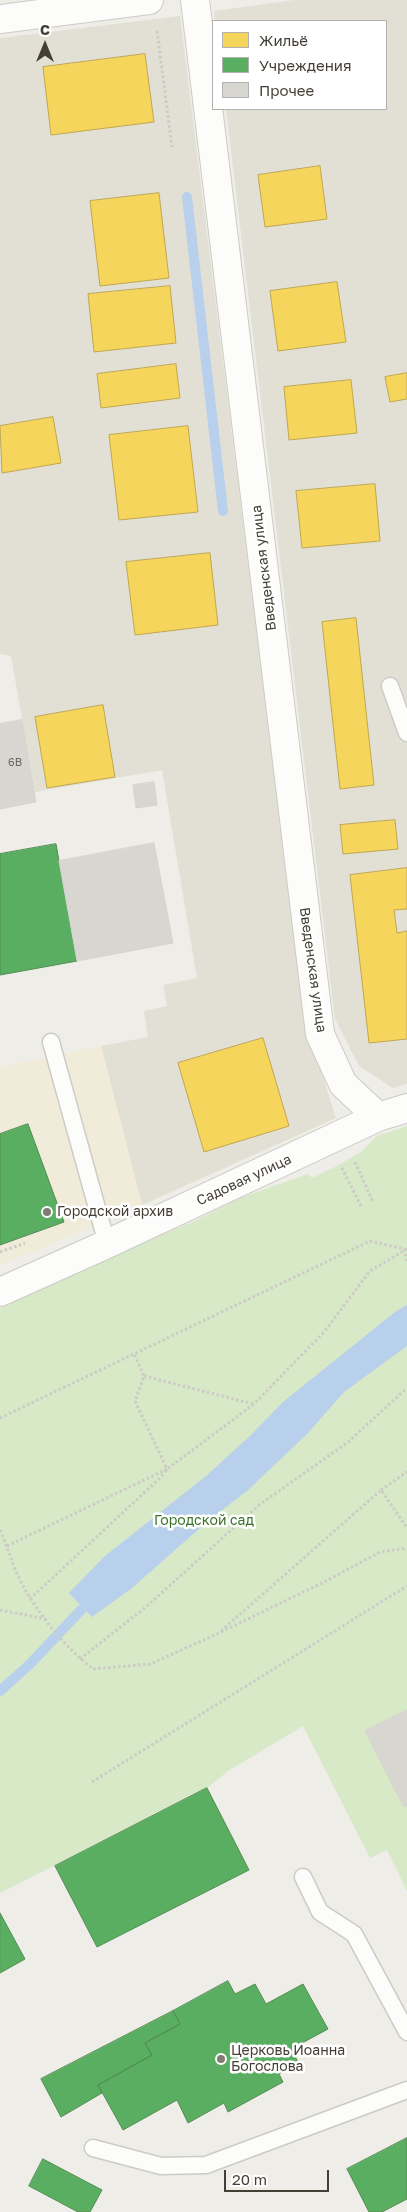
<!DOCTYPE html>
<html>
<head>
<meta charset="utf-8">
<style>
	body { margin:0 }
	#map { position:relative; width:407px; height:2212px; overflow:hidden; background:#eeede7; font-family:"Golos Text",sans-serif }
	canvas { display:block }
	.legend { position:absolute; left:212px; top:20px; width:175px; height:90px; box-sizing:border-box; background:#fff; border:1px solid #b4b2ae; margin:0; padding:6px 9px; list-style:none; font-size:15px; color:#433f34 }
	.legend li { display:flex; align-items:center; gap:10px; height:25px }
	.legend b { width:25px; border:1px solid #b4b2ae }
	.north { position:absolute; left:20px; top:20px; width:50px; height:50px; -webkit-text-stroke:4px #fff; paint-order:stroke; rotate:0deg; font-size:14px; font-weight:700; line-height:20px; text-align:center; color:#433f34 }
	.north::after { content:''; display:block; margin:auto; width:18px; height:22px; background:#433f34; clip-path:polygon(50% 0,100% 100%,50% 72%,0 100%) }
	.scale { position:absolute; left:224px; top:2170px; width:105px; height:22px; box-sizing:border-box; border:2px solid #433f34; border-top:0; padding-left:6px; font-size:15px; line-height:18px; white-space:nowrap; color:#433f34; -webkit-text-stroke:4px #fff; paint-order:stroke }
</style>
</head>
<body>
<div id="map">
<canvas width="407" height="2212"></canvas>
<ul class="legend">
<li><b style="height:14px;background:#f6d55c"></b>Жильё</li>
<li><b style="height:14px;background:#5aae61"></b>Учреждения</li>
<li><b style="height:14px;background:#d8d6d0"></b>Прочее</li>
</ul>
<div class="north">С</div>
<div class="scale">20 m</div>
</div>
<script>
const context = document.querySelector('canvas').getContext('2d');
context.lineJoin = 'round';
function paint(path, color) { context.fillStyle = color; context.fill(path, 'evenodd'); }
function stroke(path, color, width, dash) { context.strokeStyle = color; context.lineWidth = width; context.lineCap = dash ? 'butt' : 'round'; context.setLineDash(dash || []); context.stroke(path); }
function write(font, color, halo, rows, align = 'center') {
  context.font = font + ' "Golos Text",sans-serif'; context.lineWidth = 5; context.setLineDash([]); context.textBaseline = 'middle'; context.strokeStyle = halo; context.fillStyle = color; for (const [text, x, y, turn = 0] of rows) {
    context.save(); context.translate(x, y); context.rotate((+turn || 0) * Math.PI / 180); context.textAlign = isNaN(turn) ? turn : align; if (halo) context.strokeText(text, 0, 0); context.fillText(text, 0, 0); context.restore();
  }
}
paint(new Path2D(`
	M294,0H407V1084L393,1088L359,1066L335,1019L226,109H386V21H215L214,11Z
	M180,16L305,1021L336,1118L142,1205L101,1046L148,1037L144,1011L167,1006L163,985L197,978L162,770L35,792L11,656L0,654V38Z`), '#e2e0d4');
paint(new Path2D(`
	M101,1046L142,1205L0,1266V1067Z`), '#f1ebda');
paint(new Path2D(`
	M407,1126V1891L387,1850L370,1858L303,1726L228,1771L207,1788L0,1893V1308L130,1248L197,1220L237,1199L308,1174L312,1178L337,1166L361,1152L377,1136Z`), '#d7e9c7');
paint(new Path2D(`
	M407,1305V1346L344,1392L307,1434L248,1490L208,1521L132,1588L92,1617L69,1593L105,1556L206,1476L251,1435L283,1402L395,1312Z`), '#b8d0ec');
const homes = new Path2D(`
	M145,54L154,122L51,135L43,67Z
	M320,166L327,219L265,227L258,175Z
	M159,193L169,278L100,286L90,201Z
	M337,282L346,342L278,351L270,291Z
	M170,286L176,343L94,352L88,294Z
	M176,364L180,398L101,408L97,374Z
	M407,373V399L390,402L385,377Z
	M351,380L357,433L289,440L284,387Z
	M53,417L61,463L2,473L0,426Z
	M188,426L198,512L119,520L109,435Z
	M375,484L380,541L302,548L296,491Z
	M210,553L218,625L135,635L126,562Z
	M356,618L374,785L340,789L322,622Z
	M103,705L115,777L47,788L35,717Z
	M395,820L398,849L343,854L340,825Z
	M407,868V909L394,910L397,933L407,931V1039L369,1043L350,875Z
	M263,1038L289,1126L204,1152L178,1063Z`);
paint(homes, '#f6d55c');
stroke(homes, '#c0a850', 1);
const public = new Path2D(`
	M56,844L77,961L0,975V854Z
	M28,1124L64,1222L0,1245V1134Z
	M207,1788L249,1870L97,1947L55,1866Z
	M0,1913L25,1959L0,1973Z
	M228,1981L235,1994L255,1984L266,2004L303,1984L328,2029L291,2049L298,2062L279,2074L283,2082L228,2112L224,2103L188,2123L177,2100L123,2130L98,2085L152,2055L145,2043L180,2024L173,2011Z
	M173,2011L180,2024L145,2043L152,2055L98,2085L102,2093L61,2117L41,2079Z
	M407,2138V2199L382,2212H369L347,2169Z
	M43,2159L102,2190L90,2212H78L29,2186Z`);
paint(public, '#5aae61');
stroke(public, '#538d54', 1);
stroke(new Path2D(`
	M187,197L223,511
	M0,1691L29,1665L81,1610`), '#b8d0ec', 10);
const building = new Path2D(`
	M22,720L36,802L0,809V724Z
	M154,782L157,805L136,808L133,785Z
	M154,843L173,943L77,961L59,861Z
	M407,1710V1806L404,1807L365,1731Z`);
paint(building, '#d8d6d0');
stroke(building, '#d6d4cd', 1);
const service = new Path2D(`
	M390,686L407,733
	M51,1042L107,1244
	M303,1877L320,1912L354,1934L407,2032
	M93,2148L161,2166L206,2165L407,2090`);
const minor = new Path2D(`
	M195,0L320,1034L343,1084L378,1117
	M0,19L149,0
	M0,1292L107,1244L378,1117L407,1108`);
stroke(service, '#cccbc5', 19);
stroke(minor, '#cccbc5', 30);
stroke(new Path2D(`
	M157,31L172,147
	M355,1162L373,1202
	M342,1168L361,1206
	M0,1252L25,1243
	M144,1376L253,1404
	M0,1418L370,1241L404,1249L407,1261
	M381,1490L407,1472
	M0,1530C6,1543 10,1556 15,1569C30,1605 63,1646 93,1669L150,1664L217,1634L324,1582L380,1552L407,1548
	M7,1546L167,1469L135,1401L144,1376L134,1354
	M30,1599L161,1477L167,1469L254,1404L324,1332L370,1271L407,1249
	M0,1610L46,1619
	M221,1631L381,1490L407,1528
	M80,1659L147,1606L259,1505L347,1443L407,1388
	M92,1782L407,1586`), '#cccbc6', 3, [2.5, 2.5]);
stroke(service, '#fcfcfb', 16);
stroke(minor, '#fcfcfb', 28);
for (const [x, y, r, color] of [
	[47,1212,5,"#7f7c73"],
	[221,2059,5,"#7f7c73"]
]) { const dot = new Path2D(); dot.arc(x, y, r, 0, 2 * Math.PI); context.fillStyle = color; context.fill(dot); stroke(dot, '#fff', 2); }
write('11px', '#69665c', null, [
	["6В",15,763]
]);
write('14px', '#433f34', '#fff', [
	["Введенская улица",264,568,-97],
	["Введенская улица",313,970,82],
	["Садовая улица",244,1180,-25]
]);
write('14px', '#433f34', '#fff', [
	["Городской архив",57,1212],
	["Церковь Иоанна",231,2051],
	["Богослова",231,2067]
], 'left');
write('14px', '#3b732a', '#fff', [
	["Городской сад",204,1521]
]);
</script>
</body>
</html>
